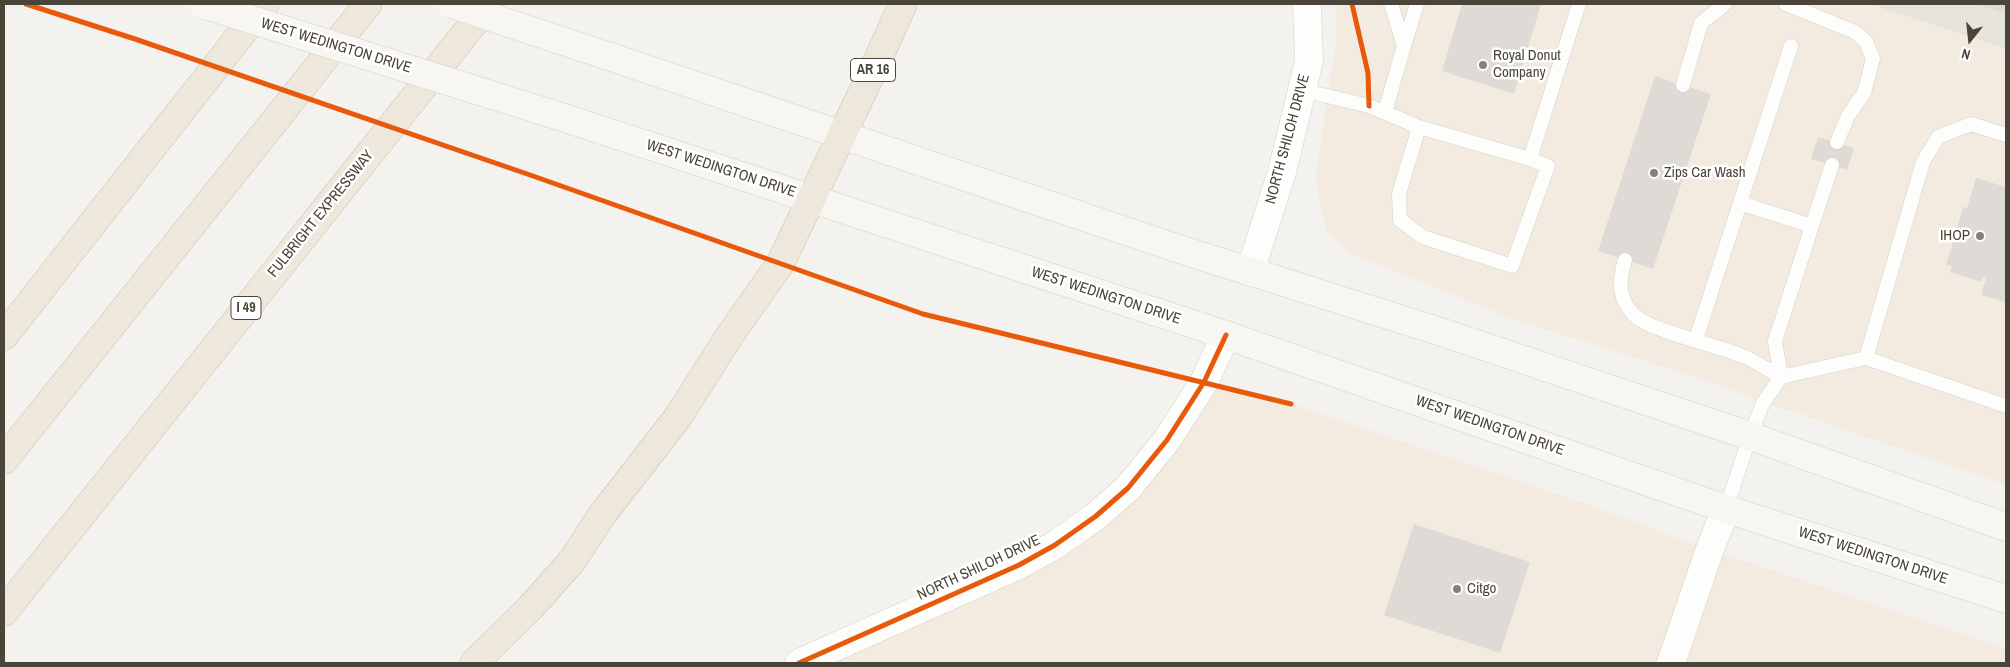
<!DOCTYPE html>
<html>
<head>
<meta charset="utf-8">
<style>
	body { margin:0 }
	#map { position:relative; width:2010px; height:667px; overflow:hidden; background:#f4f2ee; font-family:"Archivo Narrow",sans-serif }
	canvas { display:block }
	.frame { position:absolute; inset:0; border:5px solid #4b4439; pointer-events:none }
	.north { position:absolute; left:1945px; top:15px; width:50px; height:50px; -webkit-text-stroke:4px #fff; paint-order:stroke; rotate:196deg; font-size:14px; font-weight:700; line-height:20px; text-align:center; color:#4b4439 }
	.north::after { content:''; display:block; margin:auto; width:18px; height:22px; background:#4b4439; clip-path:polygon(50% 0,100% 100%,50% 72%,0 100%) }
</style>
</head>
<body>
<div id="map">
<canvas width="2010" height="667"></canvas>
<div class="frame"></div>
<div class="north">N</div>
</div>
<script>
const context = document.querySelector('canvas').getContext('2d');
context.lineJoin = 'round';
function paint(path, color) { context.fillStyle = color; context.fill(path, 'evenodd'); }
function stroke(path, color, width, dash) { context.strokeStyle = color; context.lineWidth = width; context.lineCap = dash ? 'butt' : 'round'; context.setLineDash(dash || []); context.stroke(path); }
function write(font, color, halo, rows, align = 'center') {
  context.font = font + ' "Archivo Narrow",sans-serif'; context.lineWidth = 5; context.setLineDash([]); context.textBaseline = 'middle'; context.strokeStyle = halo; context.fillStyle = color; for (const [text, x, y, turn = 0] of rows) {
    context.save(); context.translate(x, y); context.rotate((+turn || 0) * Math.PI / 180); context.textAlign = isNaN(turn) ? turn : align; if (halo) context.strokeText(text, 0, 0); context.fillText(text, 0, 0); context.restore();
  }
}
paint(new Path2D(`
	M1869,4H2006V49Z`), '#e7e4dc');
paint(new Path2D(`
	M1335,4H1869L2006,49V485L1854,433L1801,414L1763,403L1726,387L1510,318L1351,254L1327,232L1315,178L1336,41Z
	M1204,382L1291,404L1316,412L1621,516L1674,537L2006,649V663H799L1096,516Z`), '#f3ebdf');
paint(new Path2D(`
	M1462,4H1541L1514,94L1442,71Z
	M1976,4H2006V14Z
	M1655,76L1711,94L1653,269L1598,251Z
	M1818,137L1854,148L1847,170L1811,159Z
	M1976,178L2006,187V302L1981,295L1986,278L1982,277L1981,282L1950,272L1952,266L1946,265L1963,207L1967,208Z
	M1414,524L1530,562L1500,653L1384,615Z`), '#dedbd6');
const service = new Path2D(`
	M1391,4L1404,46L1417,4
	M1786,4L1855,32L1866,42L1873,59L1864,93L1848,116L1837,142
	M1683,85L1701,23L1725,4
	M1302,90L1369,106L1419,127L1399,194L1400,220L1423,237L1512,266L1548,166L1530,159L1419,127
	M1385,112L1404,46
	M1530,159L1579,4
	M1740,203L1812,226L1775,341L1781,377
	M1812,226L1832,165
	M1625,260C1619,280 1617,296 1633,314C1647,330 1716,345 1740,355C1754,360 1768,370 1781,377
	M1696,339L1791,46
	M1866,358L1923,162L1938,137L1971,124L2006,135
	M1726,509L1750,436L1763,403L1781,377L1866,358L2006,406`);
const minor = new Path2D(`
	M799,663L1019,565L1055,545L1096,516L1128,488L1167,440L1204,382L1226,335
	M1671,663L1710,549L1726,509`);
const tertiary = new Path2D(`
	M1250,272L1282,172L1309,61L1307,4`);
const secondary = new Path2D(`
	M611,57L1176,248L1438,331L1750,436L2006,527
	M568,119L1226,335L1726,509L2006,599`);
const motorway = new Path2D(`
	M4,336L265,4
	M4,460L368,4
	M4,612L489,4
	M474,663L530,608L572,561L602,515L678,417L730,335L780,264L876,64L903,4`);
stroke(service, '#d2d0cb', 15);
stroke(minor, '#d2d0cb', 29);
stroke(tertiary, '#d2d0cb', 29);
stroke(secondary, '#d3cfc5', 29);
stroke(motorway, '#ccbfa9', 29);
stroke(service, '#fdfdfc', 14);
stroke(minor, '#fdfdfc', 28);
stroke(tertiary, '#fdfdfc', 28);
stroke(secondary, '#f7f6f1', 28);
stroke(motorway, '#ede8db', 28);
const secondaryBridge = new Path2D(`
	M451,4L611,57
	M205,5L568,119`);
stroke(secondaryBridge, '#d3cfc5', 29, []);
stroke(secondaryBridge, '#f7f6f1', 28);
stroke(new Path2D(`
	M26,4L135,39L533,176L923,314L1291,404
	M1352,4L1368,73L1369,106
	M799,663L1019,565L1055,545L1096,516L1128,488L1167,440L1204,382L1226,335`), '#e8590c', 5);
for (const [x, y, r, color] of [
	[1483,65,5,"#868178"],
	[1654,173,5,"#868178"],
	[1980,236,5,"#868178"],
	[1457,589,5,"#868178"]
]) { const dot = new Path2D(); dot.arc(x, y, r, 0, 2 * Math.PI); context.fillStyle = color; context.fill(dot); stroke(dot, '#fff', 2); }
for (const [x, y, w] of [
	[873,70,45],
	[246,308,30]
]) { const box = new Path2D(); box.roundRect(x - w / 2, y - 11.5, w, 23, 4); context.fillStyle = '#fff'; context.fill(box); stroke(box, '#4b4439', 1); }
write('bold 14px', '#4b4439', null, [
	["AR 16",873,70],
	["I 49",246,308]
]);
write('15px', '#4b4439', '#fff', [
	["WEST WEDINGTON DRIVE",336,46,17],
	["NORTH SHILOH DRIVE",1288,139,-75],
	["WEST WEDINGTON DRIVE",721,169,18],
	["FULBRIGHT EXPRESSWAY",321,214,-51],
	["WEST WEDINGTON DRIVE",1106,296,18],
	["WEST WEDINGTON DRIVE",1490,426,19],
	["WEST WEDINGTON DRIVE",1873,556,18],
	["NORTH SHILOH DRIVE",979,568,-25]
]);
write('15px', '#4b4439', '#fff', [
	["Royal Donut",1493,56],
	["Company",1493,73],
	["Zips Car Wash",1664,173],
	["IHOP",1970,236,"right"],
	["Citgo",1467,589]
], 'left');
</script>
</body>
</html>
